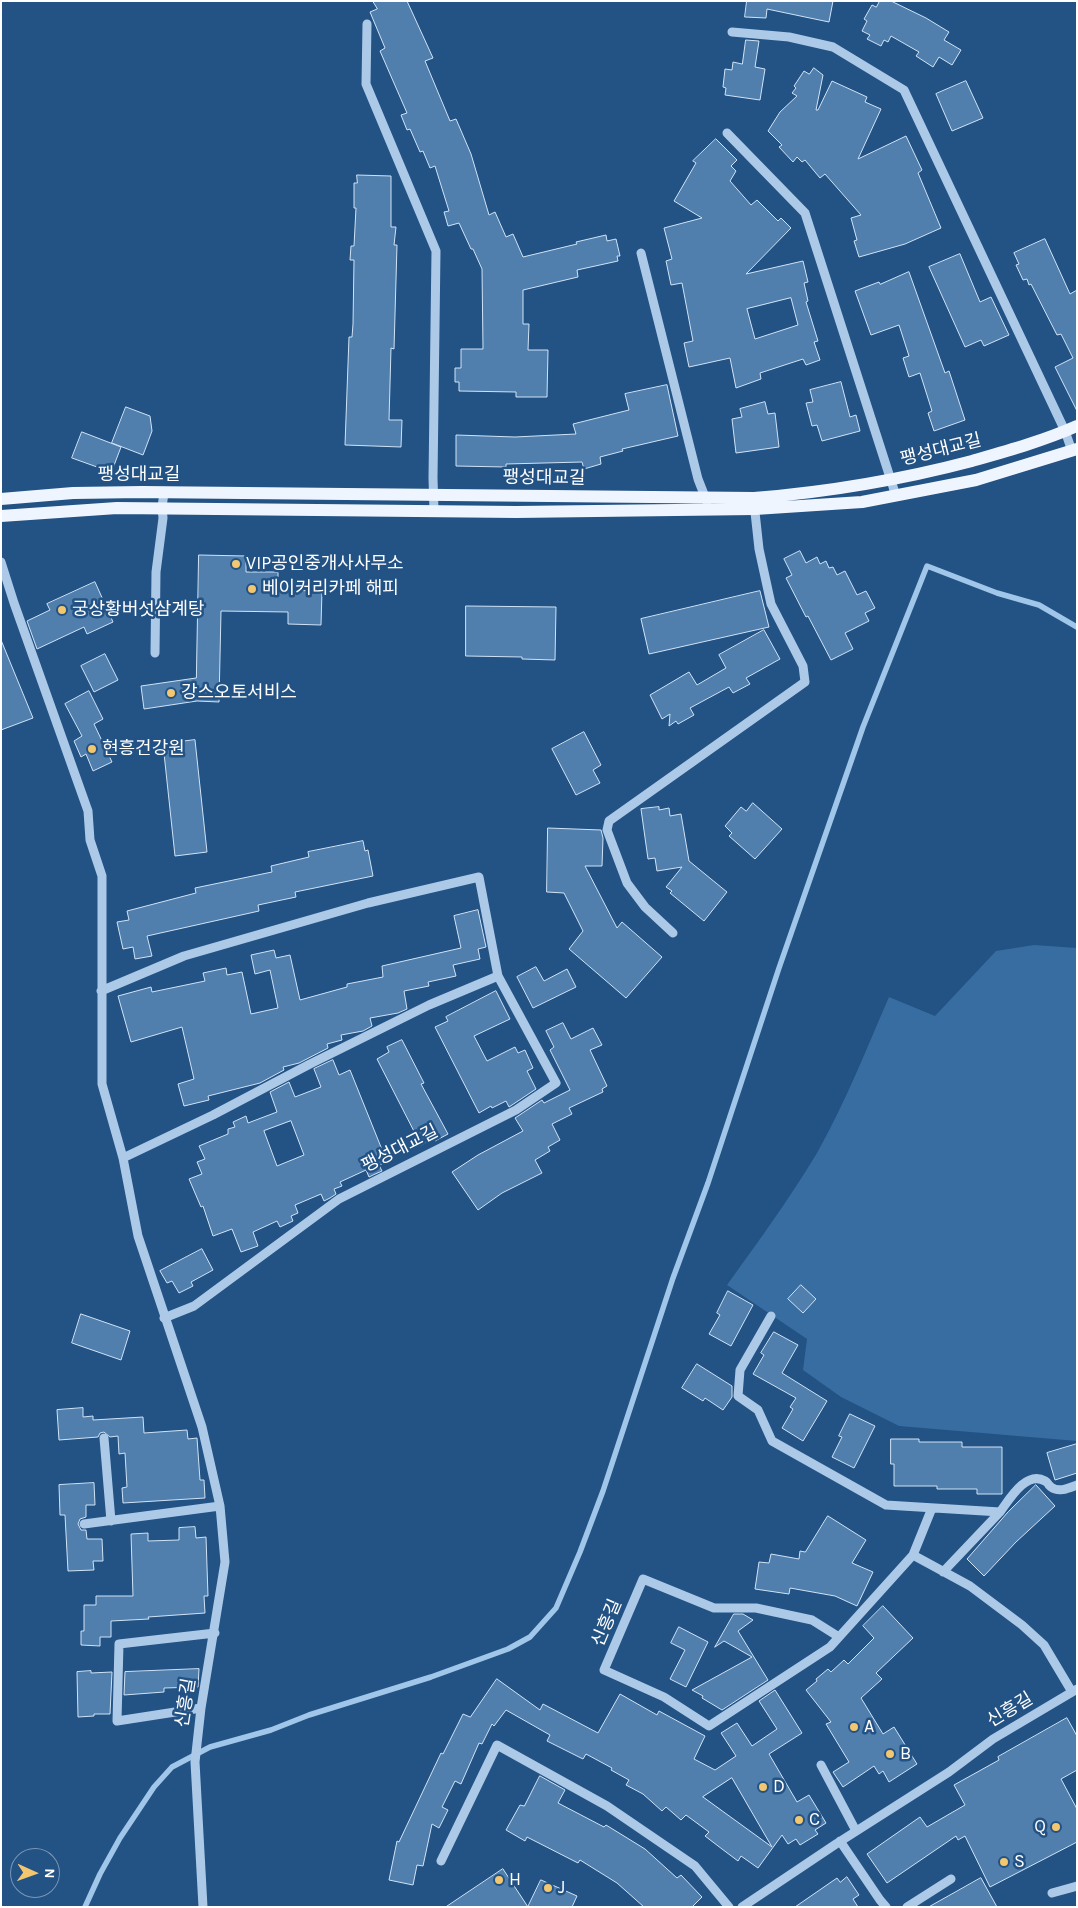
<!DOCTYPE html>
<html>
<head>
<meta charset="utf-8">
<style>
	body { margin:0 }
	#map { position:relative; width:1078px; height:1908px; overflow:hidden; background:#235284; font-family:Karla,sans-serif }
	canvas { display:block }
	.frame { position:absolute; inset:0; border:2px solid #fff; pointer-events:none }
	.north { position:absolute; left:10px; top:1848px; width:50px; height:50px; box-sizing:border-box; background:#235284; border:1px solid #7b97b5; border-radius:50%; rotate:92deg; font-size:14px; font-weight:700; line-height:20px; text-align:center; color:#fff }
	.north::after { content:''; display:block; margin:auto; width:18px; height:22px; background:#f3c76f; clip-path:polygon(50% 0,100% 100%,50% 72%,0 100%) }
</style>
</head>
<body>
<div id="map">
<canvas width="1078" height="1908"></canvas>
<div class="frame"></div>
<div class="north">N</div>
</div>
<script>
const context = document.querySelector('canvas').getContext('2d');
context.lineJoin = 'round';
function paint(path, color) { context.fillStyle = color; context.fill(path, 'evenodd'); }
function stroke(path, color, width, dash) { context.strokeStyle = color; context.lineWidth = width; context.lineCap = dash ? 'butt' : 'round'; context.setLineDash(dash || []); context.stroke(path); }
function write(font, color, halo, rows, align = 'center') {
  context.font = font + ' Karla,"Noto Sans KR",sans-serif'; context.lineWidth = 5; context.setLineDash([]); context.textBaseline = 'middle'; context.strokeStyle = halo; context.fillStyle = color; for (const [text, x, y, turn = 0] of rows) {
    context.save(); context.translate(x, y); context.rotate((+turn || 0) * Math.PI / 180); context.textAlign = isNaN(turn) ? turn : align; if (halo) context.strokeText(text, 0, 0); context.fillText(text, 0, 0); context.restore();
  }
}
paint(new Path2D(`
	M1034,945L1077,948V1441L899,1426L841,1397L803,1370L807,1339L727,1285C758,1242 790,1198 817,1153C845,1103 866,1050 889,997L935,1016L996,951Z`), '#376da1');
stroke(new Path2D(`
	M85,1907L100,1874L120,1838L154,1787L172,1767L210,1747L271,1730L309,1715L431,1677L508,1649L530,1637L556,1608L580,1552L603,1491L673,1278L708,1183L779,968L863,727L927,566L997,593L1039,605L1077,627`), '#a0c6e9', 5.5);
const building = new Path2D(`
	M373,1H407L433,58L425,61L450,121L456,119L471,154L489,215L495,212L506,237L513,234L523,257L577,244L576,242L606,235L607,241L616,239L620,256H617L618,261L577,270L578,277L523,290V324H529L528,350H548L547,397H516V392L459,391V382H455V368H461V349H483L482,269L473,249H471L459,223L448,226L444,212L449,211L435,166L430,168L423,151L420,152L410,129L407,130L401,115L407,113L380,51L385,48L370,12L377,9Z
	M747,1H833L829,22L767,9L766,18L745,17Z
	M880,1H891L926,18L949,32L944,40L961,50L952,65L939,57L933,67L916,56L919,52L891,36L888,42L884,40L881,46L867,39L870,35L862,31L867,21L864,19L872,5L876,7Z
	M746,40L759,41L755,67L765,69L760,100L725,95L726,88L723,87L725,69L732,70L733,62L742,64Z
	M814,68L823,75L816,110H818L832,81L867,97L865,102L881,109L858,159L906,136L922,170L918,173L941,228L905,244L859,257L854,241L857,240L851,218L861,215L825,174L820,178L805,160L802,162L797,157L793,162L779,147L782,145L768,131L780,112L797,96L792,93L796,88L794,86L804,71L809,74Z
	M966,81L983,118L952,131L936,94Z
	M716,139L737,160L731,166L736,171L730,181L751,205L757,200L778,221L781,218L791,228L746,274L803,261L808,282L804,283L808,301L806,302L818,341L814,342L820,360L806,365L803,359L760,373L761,379L736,388L730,358L689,367L684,343L693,341L682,283L671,285L666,261L672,259L664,228L702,218L674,201L696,163L693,161ZM791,298L798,325L755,339L747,309Z
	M357,175L391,176V227H396L394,245H397L394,349L391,348L389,420H402L401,447L345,445L349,337H352L353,324L354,260H350L351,246H354L356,208H354V183H357Z
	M1045,239L1070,294L1077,290V411L1055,367L1073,358L1061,334L1057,335L1031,284L1029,285L1027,279L1023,280L1016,265L1019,264L1014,253Z
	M960,254L980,302L991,297L1009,335L984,346L981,340L965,347L929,267Z
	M909,272L945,373L949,371L965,420L934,431L928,413L932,411L920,373L909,377L903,358L909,356L899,325L871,335L855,291L879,282L880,284Z
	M841,382L850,417L856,415L860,431L822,441L817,425L812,426L806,403L813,402L810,390Z
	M667,385L678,436L622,449L623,451L600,457L601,464L584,469L582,462L506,464V467L456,466V435L515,437L576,434L573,424L629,410L625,394Z
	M765,402L768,414L775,413L779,447L736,453L732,419L742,417L740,409Z
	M126,407L150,416L152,431L143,455L112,443Z
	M82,432L121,447L113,468L97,467L72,458Z
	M800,551L806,563L817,557L820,564L826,561L829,568L833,567L837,575L845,571L857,595L866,591L875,608L865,613L869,621L845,633L853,649L831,660L808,616L806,617L786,578L792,575L784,559Z
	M199,555L246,556V572H278V590L322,591L321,625L288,624V612L221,611L219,702L197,701L144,709L141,686L196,678Z
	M95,582L113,622L87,634L84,627L37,649L27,621L50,610L47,604Z
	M760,591L769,627L649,654L641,619Z
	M466,606L556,607L555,660L522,659V657L466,656Z
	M764,630L780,659L746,678L750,684L733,693L729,687L690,708L694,715L678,724L676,721L669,726L670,714L662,719L650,695L689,672L697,685L726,668L719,655Z
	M1,640L33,718L1,730Z
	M105,654L118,680L94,692L81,666Z
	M89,691L103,719L94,724L112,762L93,771L86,754L81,757L74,741L82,736L65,704Z
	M584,732L601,765L593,770L600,783L576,795L552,749Z
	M195,740L207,852L175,856L163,744Z
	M753,803L782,829L755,859L729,836L732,833L725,826L741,807L746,811Z
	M659,807V810L669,808L670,816L681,814L689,861L727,892L704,921L670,893L672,891L666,887L682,867L657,871L655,858L648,859L641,809Z
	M548,828L601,830L603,838L602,866H585L617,928L622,922L662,957L626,998L569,949L583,931L564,893L547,892Z
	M363,841L365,851L368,850L373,876L295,892L296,897L258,905L259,911L147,936L152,956L135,959L133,947L123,949L117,922L129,920L127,911L196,893L195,888L272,872L271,866L309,857L308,852Z
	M478,910L486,947L478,949L480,959L453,965L456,976L428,982L429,986L404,991L407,1009L398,1013L370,1018L372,1026L363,1031L341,1035L342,1040L327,1044L328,1048L299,1063L283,1067L284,1070L260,1083L208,1096L209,1100L184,1106L178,1084L194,1079L182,1027L131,1042L118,996L151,987L152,992L205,981L203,973L226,968L227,975L242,972L251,1014L278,1008L270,970L255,974L251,955L274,950L276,958L290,955L300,1000L347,987V984L383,977L382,966L461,948L454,916Z
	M536,967L544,981L567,969L576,987L533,1008L517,977Z
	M496,991L510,1019L474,1036L487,1061L515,1047L518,1053L525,1050L533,1068L527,1071L536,1089L509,1107L506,1101L492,1108L491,1106L479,1113L435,1027L448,1021L446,1017Z
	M563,1023L571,1039L593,1028L602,1045L590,1050L607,1086L602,1089L603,1092L569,1108L572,1114L552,1124L560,1140L548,1147L550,1151L535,1160L542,1173L502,1193L478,1210L452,1172L478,1155L523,1131L515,1118L542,1100L544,1103L570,1090L550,1050L554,1047L546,1031Z
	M402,1040L424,1083L421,1084L448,1134L435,1141L434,1138L421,1145L377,1059L389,1052L387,1047Z
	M333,1060L339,1075L350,1070L387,1162L379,1165L382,1171L373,1175L369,1177L366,1170L340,1182L342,1186L334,1189L336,1194L330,1198L324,1201L321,1194L295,1205L298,1213L291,1216L293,1221L280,1227L277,1221L253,1232L258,1246L241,1252L232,1229L213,1236L203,1206L201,1207L189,1179L202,1174L197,1162L205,1159L199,1146L228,1134V1129L235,1127L233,1122L246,1116L248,1123L277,1112L270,1092L289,1082L295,1097L321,1087L314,1069ZM291,1121L304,1155L277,1166L264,1131Z
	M202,1249L213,1270L191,1282L193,1286L179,1293L172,1281L167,1283L160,1271Z
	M801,1285L816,1299L803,1313L788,1299Z
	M728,1291L753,1305L731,1346L709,1334L720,1315L717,1313Z
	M81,1314L130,1331L121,1360L72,1343Z
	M774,1332L798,1345L782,1373L827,1401L803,1441L782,1428L793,1409L790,1407L796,1398L753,1374L764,1355L761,1353Z
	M697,1364L732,1386V1397L723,1410L705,1398L703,1401L682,1388Z
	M83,1408V1417L93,1416V1420L143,1417L144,1433L187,1430L188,1439L197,1438L200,1480H204L205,1498L123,1503L122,1488L127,1487L125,1453L119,1454L118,1436L110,1437L104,1432L100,1433L98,1437L59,1440L57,1410Z
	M850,1414L875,1426L854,1468L832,1457L842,1437L839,1436Z
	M891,1439H919V1442H962V1447H1002V1494H977V1489H937V1486H894V1464H891Z
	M1077,1444V1473L1055,1480L1047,1453Z
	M94,1483L95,1505H86V1517L80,1519L78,1524L81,1530H86L87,1539H102L103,1561H93L94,1570L68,1571L65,1515H60L59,1485Z
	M1036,1485L1055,1506L1016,1542L984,1576L967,1559L1008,1512Z
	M828,1516L866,1540L852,1563L873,1572L857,1606L835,1596L790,1588L789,1594L755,1589L759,1562L769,1563L771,1554L799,1559L800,1551L805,1552Z
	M195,1527L196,1538L206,1537L208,1596H204L205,1613L148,1617L149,1619L111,1621V1637H100V1646L81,1645V1631H84V1605H96V1596H133L131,1534L148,1533V1541L179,1540V1528Z
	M883,1606L913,1638L876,1673L882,1679L861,1698L883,1734L894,1727L917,1764L889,1782L883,1771L879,1774L874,1766L843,1787L833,1772L849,1762L826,1724L831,1722L806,1690L817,1681L816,1679L828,1669L831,1672L844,1660L848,1664L874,1638L863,1626Z
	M734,1614H743L753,1620L738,1631L768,1680L722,1710L702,1698L703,1696L692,1690L752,1657L724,1641L715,1647Z
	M679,1627L708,1642L686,1687L670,1679L685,1650L671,1643Z
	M199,1669L198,1687L164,1688V1692L124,1695L125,1672Z
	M91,1671V1673L112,1672L110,1714H94V1716L78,1717L77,1672Z
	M497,1679L540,1710L543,1704L598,1733L620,1694L657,1715L659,1711L705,1736L694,1759L715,1770L736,1756L721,1733L737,1723L752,1746L777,1729L759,1701L775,1690L802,1733L769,1754L797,1802L809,1795L826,1823L815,1830L818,1834L800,1845L796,1839L788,1844L782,1835L758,1868L741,1856L738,1861L722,1849L705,1836L709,1832L686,1815L681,1820L666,1807L662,1811L643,1794L626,1785L629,1780L611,1770L612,1768L586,1754L583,1759L547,1741L550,1735L506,1710L494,1726L492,1724L482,1744L479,1743L461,1784L455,1781L442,1807L448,1810L439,1828L432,1824L423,1866L417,1865L413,1885L389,1880L397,1841L399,1842L441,1753L443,1754L463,1714L470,1717ZM732,1778L772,1847L703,1797Z
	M1067,1718L1077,1736V1770L1061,1779L1077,1809V1842L990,1887L965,1836L958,1840L956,1836L887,1883L867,1854L920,1817L927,1827L965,1805L954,1785L999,1760L998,1757Z
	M540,1776L565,1790L558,1803L604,1827L606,1825L645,1849L677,1878L681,1875L702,1897L692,1907H644L617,1883L580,1860L578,1863L527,1837L525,1841L506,1830L520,1805L524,1806Z
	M503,1869L528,1907H446Z
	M847,1877L859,1895L853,1899L858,1907H795L837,1878L840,1882Z
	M981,1878L997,1907H929Z
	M541,1880L577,1896L572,1907H528Z`);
paint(building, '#507fae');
stroke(building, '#d0e3f6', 1);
stroke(new Path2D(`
	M367,24L366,84L436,251L433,478L434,511
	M732,32L789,37L833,47L904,90L1065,431L1072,451
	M727,133L805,213L896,496
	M641,253L698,479L707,502
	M1,562L14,603L88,811L90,840L102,876V1084L123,1158L138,1236L202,1427L220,1506L225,1562L201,1708L195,1762L203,1907
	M155,653L156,572L163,518L162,507L164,493
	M673,933L645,907L627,883L607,830L609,821L805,682L803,666L771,604L759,549L754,503
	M101,991L184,956L368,903L479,877L498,976L556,1083L516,1110L339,1199L194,1306L164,1318
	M123,1158L213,1115L310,1064L429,1005L498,976
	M771,1316L740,1370L738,1396L758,1410L772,1441L886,1505L1000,1512L943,1572
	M104,1438L111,1521
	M1000,1512C1009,1500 1026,1470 1045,1481C1050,1484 1046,1483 1051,1487C1059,1493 1069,1488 1077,1485
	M84,1524L220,1506
	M913,1555L970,1586L1022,1625L1044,1645L1072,1692
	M839,1637L812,1620L756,1608H714L643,1579L604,1670L664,1697L709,1726L830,1647L913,1555L932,1508
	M201,1708L117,1721L119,1644L215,1633
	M821,1765L856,1831
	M840,1841L880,1900L886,1907
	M441,1861L497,1745L607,1806L695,1866L729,1907
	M1052,1893L1077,1886
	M742,1907L836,1844L949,1772L993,1739L1077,1689
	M907,1907L951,1879`), '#accae8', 9);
stroke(new Path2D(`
	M1,499L73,493L142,492L754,498C828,492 900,480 972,461C1007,451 1043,441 1077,426
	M1,516L117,508L516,512L755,509L862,502L976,480L1077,449`), '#eff5fe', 12);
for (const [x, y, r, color] of [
	[236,564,5,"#f3c76f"],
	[252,589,5,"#f3c76f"],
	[62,610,5,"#f3c76f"],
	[171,693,5,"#f3c76f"],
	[92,749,5,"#f3c76f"],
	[854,1727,5,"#f3c76f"],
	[890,1754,5,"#f3c76f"],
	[763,1787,5,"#f3c76f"],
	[799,1820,5,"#f3c76f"],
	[1056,1827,5,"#f3c76f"],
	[1004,1862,5,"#f3c76f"],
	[499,1880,5,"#f3c76f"],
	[548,1888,5,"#f3c76f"]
]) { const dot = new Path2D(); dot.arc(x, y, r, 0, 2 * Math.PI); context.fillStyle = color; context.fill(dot); stroke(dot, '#235284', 2); }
write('18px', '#fff', '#235284', [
	["팽성대교길",941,450,-14],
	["팽성대교길",139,475],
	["팽성대교길",544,478,1],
	["팽성대교길",400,1149,-27],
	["신흥길",607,1623,-67],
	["신흥길",186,1703,-81],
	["신흥길",1010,1710,-31]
]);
write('18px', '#fff', '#235284', [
	["VIP공인중개사사무소",246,564],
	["베이커리카페 해피",262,589],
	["궁상황버섯삼계탕",72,610],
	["강스오토서비스",181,693],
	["현흥건강원",102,749],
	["A",864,1727],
	["B",900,1754],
	["D",773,1787],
	["C",809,1820],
	["Q",1046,1827,"right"],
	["S",1014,1862],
	["H",509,1880],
	["J",558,1888]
], 'left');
</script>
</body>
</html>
